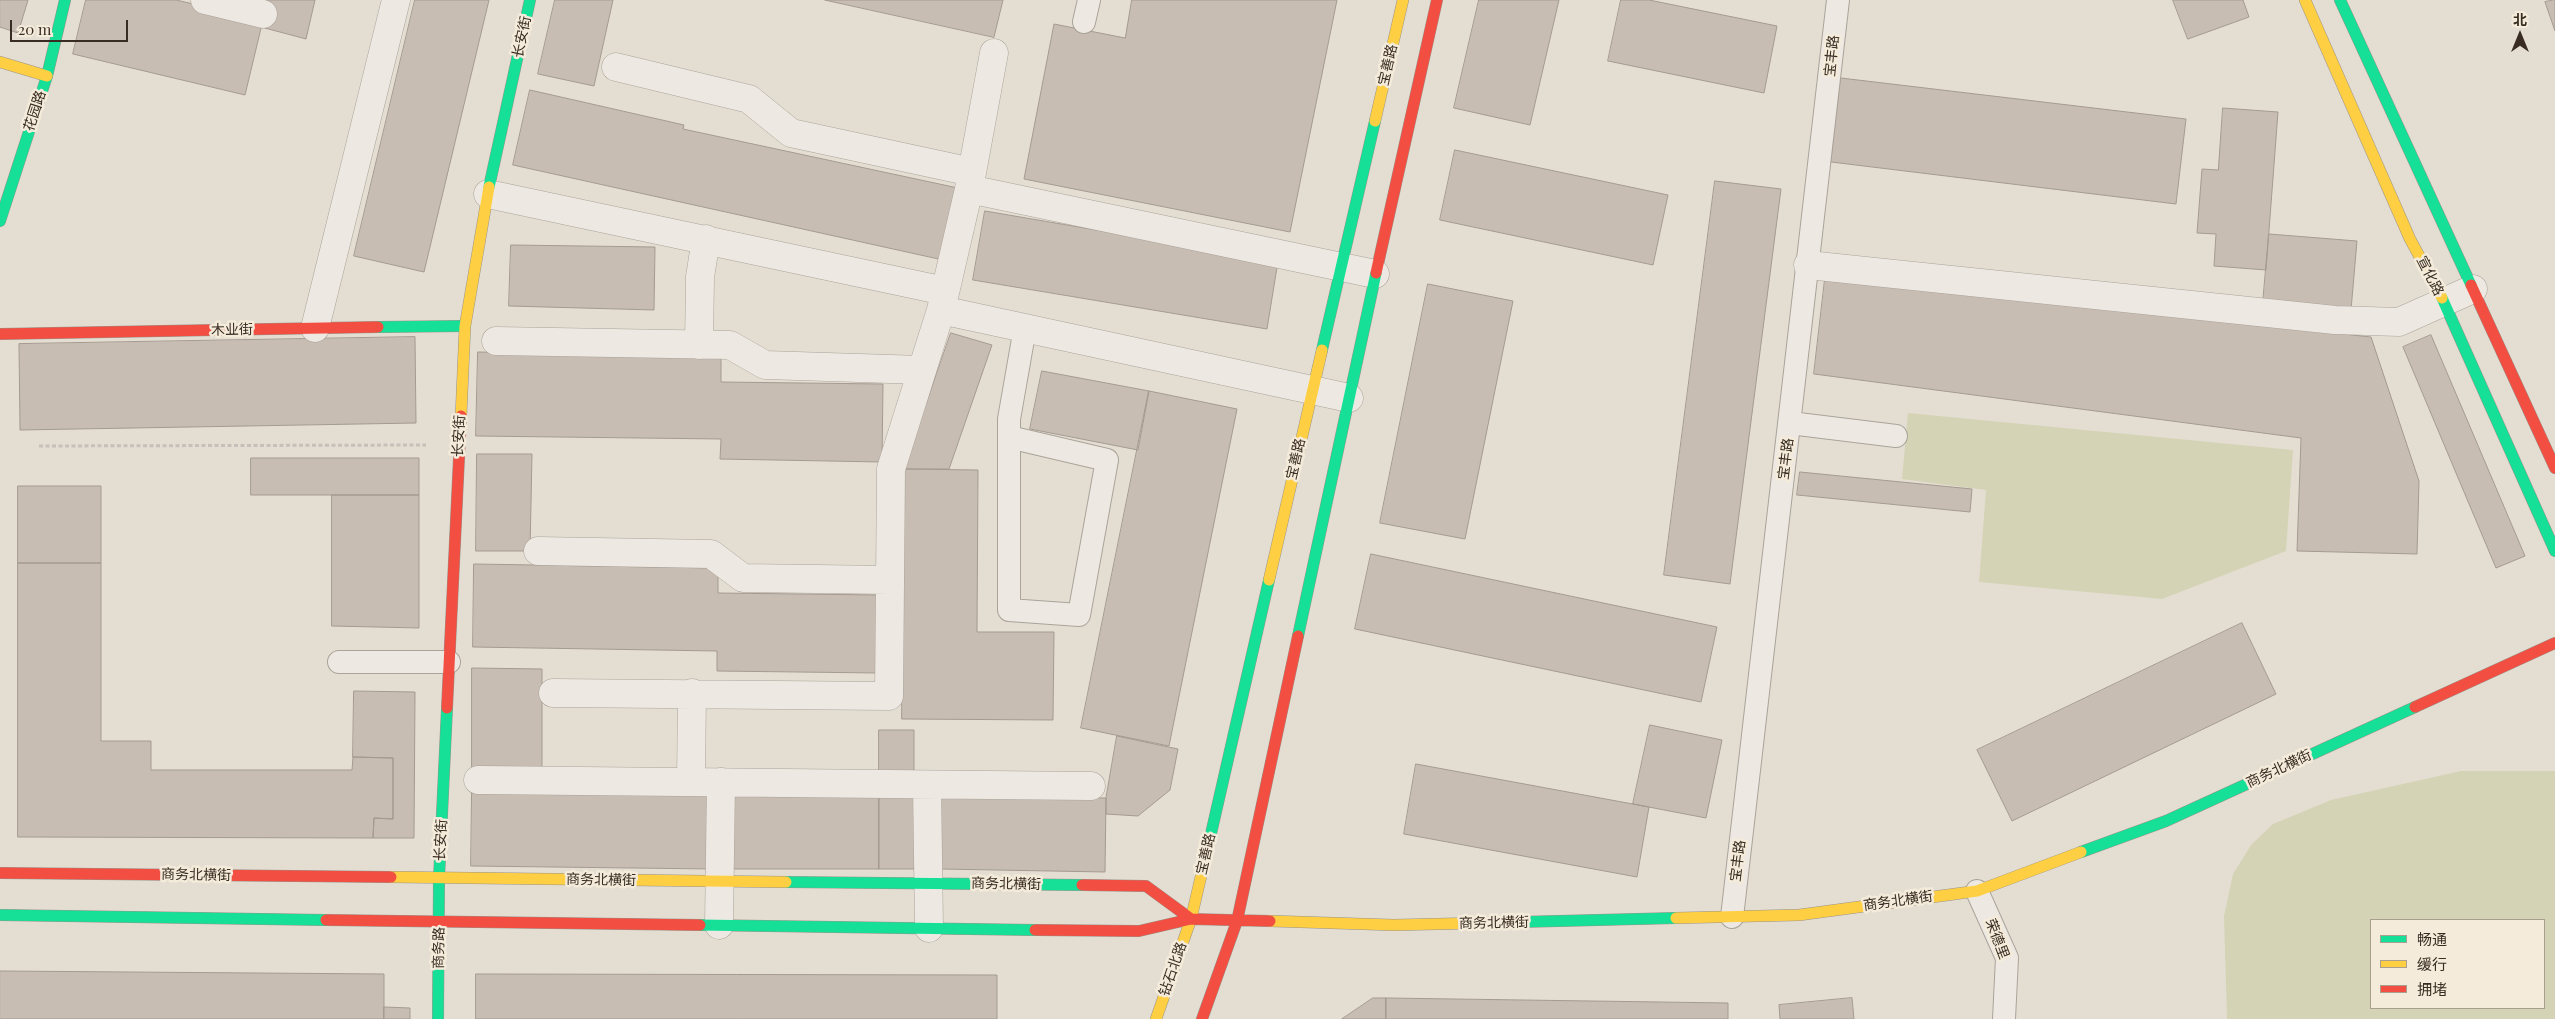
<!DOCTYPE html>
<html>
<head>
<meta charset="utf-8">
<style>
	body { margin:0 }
	#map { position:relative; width:2555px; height:1019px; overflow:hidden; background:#e4ded2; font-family:"Playfair Display","Noto Sans SC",serif }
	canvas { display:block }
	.legend { position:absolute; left:2370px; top:919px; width:175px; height:90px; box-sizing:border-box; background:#f4ebda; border:1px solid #a99f90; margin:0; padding:6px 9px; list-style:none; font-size:15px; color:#392c22 }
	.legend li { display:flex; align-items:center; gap:10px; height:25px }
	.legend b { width:25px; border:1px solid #a99f90 }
	.north { position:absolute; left:2495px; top:10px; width:50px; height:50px; -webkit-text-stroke:4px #f4ebda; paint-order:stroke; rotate:0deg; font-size:14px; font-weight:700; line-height:20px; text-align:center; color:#392c22 }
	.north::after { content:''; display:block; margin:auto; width:18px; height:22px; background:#392c22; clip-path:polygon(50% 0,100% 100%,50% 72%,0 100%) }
	.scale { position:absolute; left:10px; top:20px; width:118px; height:22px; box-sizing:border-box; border:2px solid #392c22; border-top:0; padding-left:6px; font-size:15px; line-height:18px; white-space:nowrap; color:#392c22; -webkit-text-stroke:4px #f4ebda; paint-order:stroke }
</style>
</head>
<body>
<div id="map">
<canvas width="2555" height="1019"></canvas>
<ul class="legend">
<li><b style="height:6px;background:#16e098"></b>畅通</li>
<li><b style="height:6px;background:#ffcf43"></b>缓行</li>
<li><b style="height:6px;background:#f24e42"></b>拥堵</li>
</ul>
<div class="north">北</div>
<div class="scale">20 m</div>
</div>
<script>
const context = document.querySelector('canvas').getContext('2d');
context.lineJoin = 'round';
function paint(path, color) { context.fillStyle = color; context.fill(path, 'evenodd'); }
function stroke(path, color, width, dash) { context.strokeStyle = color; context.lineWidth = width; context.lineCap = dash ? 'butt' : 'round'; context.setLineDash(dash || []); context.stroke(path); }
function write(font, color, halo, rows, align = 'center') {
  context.font = font + ' "Playfair Display","Noto Sans SC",serif'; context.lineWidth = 5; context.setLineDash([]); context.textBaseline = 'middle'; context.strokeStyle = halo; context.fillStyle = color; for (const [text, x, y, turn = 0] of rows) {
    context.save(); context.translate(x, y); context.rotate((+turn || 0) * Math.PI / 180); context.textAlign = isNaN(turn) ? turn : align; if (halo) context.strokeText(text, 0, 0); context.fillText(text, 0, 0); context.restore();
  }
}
paint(new Path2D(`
	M1908,413L2293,450L2286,551L2162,599L1979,582L1986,490L1902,479Z
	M2461,771H2555V1019H2227L2224,916L2233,874L2251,845L2273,824L2331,800ZM2544,920V1008H2371V920Z`), '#d4d3b6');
const building = new Path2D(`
	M0,0H28L18,33L0,27Z
	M86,0H176L263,20L245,95L73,54Z
	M248,0H315L306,39L261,27Z
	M415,0H489L424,272L354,256Z
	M555,0H613L594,86L538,74Z
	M825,0H1003L994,37Z
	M1132,0H1337L1290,232L1024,179L1054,24L1125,38Z
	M1479,0H1559L1530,125L1454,108Z
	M1621,0H1649L1777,26L1764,93L1608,61Z
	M2173,0H2243L2249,17L2188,39Z
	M2555,0V31L2545,2Z
	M1841,78L2186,119L2176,204L1831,162Z
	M530,90L684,125L683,129L958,188L943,260L513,165Z
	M2223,108L2278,112L2266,270L2214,266L2216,234L2197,233L2202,169L2218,170Z
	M1455,150L1668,195L1653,265L1440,220Z
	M1715,181L1781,189L1730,584L1664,575Z
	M985,211L1278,261L1267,329L973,280Z
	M2269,234L2357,241L2351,310L2263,303Z
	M511,245L655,247L654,310L509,306Z
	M1825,279L2371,337L2419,481L2417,554L2297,551L2301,438L1814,374Z
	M1428,284L1513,301L1465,539L1380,523Z
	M951,333L992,345L949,469H904Z
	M2431,335L2525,556L2496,568L2403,347Z
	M415,337L416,423L20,430L19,344Z
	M478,352L721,357V382L883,384L882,462L720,459L721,439L476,436Z
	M1042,371L1149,391L1138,450L1030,429Z
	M1149,391L1237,409L1169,746L1081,728Z
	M477,454H532L530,551H476Z
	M251,458H419V495H251Z
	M904,469L978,470L977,632H1054L1053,720L902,719Z
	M1800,472L1972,489L1970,512L1797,495Z
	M18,486H101V563H18Z
	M332,495H419V628L332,626Z
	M1371,554L1717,627L1701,702L1355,629Z
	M18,563H101V741H151V770H352L353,757L393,758V819L374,818L373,838L18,837Z
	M474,564L718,568V593L879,595L878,673L717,671V651L473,647Z
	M2242,623L2276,694L2012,821L1977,750Z
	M472,668L542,669V768H472Z
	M354,691L415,692L414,838H373L374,818L393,819V758L353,757Z
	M1650,725L1722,740L1706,818L1633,804Z
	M879,730H914V780H879Z
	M1117,736L1178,749L1170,790L1138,816L1106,814V798Z
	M1416,764L1649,807L1637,877L1404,834Z
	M472,790L713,793L712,869L471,866Z
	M729,795L879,796V869H729Z
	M879,796H918V869H879Z
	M941,796L1106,798L1105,872L940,869Z
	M0,971L384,974V1019H0Z
	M476,974L997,975V1019H476Z
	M1373,998H1386V1019H1342Z
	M1386,998L1728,1003V1019H1386Z
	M1852,998L1854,1019H1780L1779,1005Z
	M384,1007L410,1008V1019H384Z`);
paint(building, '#c8bdb3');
stroke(building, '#a59a91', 1);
const lane = new Path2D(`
	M1084,22L1089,0
	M1790,423L1896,436
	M1009,437L1107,460L1079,615L1009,610V419L1025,328
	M339,662H449
	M1977,891L2007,958L2004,1019
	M1732,917L1838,0`);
const street = new Path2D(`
	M205,0L263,14
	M616,67L749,99L791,133L972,172
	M969,189L1375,274
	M488,194L945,291
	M1808,265L2335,320L2399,322L2473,289
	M941,310L1349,398
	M315,328L396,0
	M496,341L730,345L765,365L922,370
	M699,345L700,277L706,239
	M538,551L711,554L743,578L890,580
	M553,693L889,696L891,469L941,310L969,189L994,53
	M478,780L1091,786
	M691,782L692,693
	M927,785L929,928
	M719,925L721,782`);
const fast = new Path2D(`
	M2340,0L2471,285
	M489,187L530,0
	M0,221L47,76L65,0
	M2442,298L2555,551
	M378,327L465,326
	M1322,350L1375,121
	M1298,636L1376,273
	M1210,838L1269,580
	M2081,852L2166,821L2415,707
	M786,882L1082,885
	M0,915L326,920
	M1480,923L1676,918
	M700,925L1035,930
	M438,1019L439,878L447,708`);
const slow = new Path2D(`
	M2305,0L2410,239L2442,298
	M0,62L47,76
	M1375,121L1403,0
	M461,416L465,326L489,187
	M1269,580L1322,350
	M391,877L786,882
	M1676,918L1799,915L1977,891L2081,852
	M1270,921L1394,925L1480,923
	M1156,1019L1191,919L1210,838`);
const jam = new Path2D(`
	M1376,273L1437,0
	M2471,285L2555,468
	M0,334L378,327
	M2415,707L2555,643
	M447,708L461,416
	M0,873L391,877
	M1082,885L1146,886L1191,919
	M326,920L700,925
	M1035,930L1139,931L1191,919L1270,921
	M1202,1019L1237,921L1298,636`);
stroke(lane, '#aaa39a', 24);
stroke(street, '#aaa39a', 29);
stroke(fast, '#9a938a', 12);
stroke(slow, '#9a938a', 12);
stroke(jam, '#9a938a', 12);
stroke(new Path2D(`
	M39,446L426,445`), '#c5c0b9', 3, [4, 2.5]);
stroke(lane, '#ede9e2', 22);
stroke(street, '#ede9e2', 28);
stroke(fast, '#16e098', 11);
stroke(slow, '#ffcf43', 11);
stroke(jam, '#f24e42', 11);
write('14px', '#392c22', '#f4ebda', [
	["长安街",522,37,-78],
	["宝丰路",1832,56,-84],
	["宝善路",1388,65,-77],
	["花园路",35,111,-72],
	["宣化路",2430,276,63],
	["木业街",232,330,-1],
	["长安街",459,436,-87],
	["宝善路",1296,459,-77],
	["宝丰路",1786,459,-83],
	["商务北横街",2279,769,-25],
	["长安街",441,840,-87],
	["宝善路",1206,854,-77],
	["宝丰路",1738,861,-83],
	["商务北横街",196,875,1],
	["商务北横街",601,880,1],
	["商务北横街",1006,884,1],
	["商务北横街",1898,901,-8],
	["商务北横街",1494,923,-1],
	["荣德里",1997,939,69],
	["商务路",439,948,-89],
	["钻石北路",1173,969,-71]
]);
</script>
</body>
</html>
